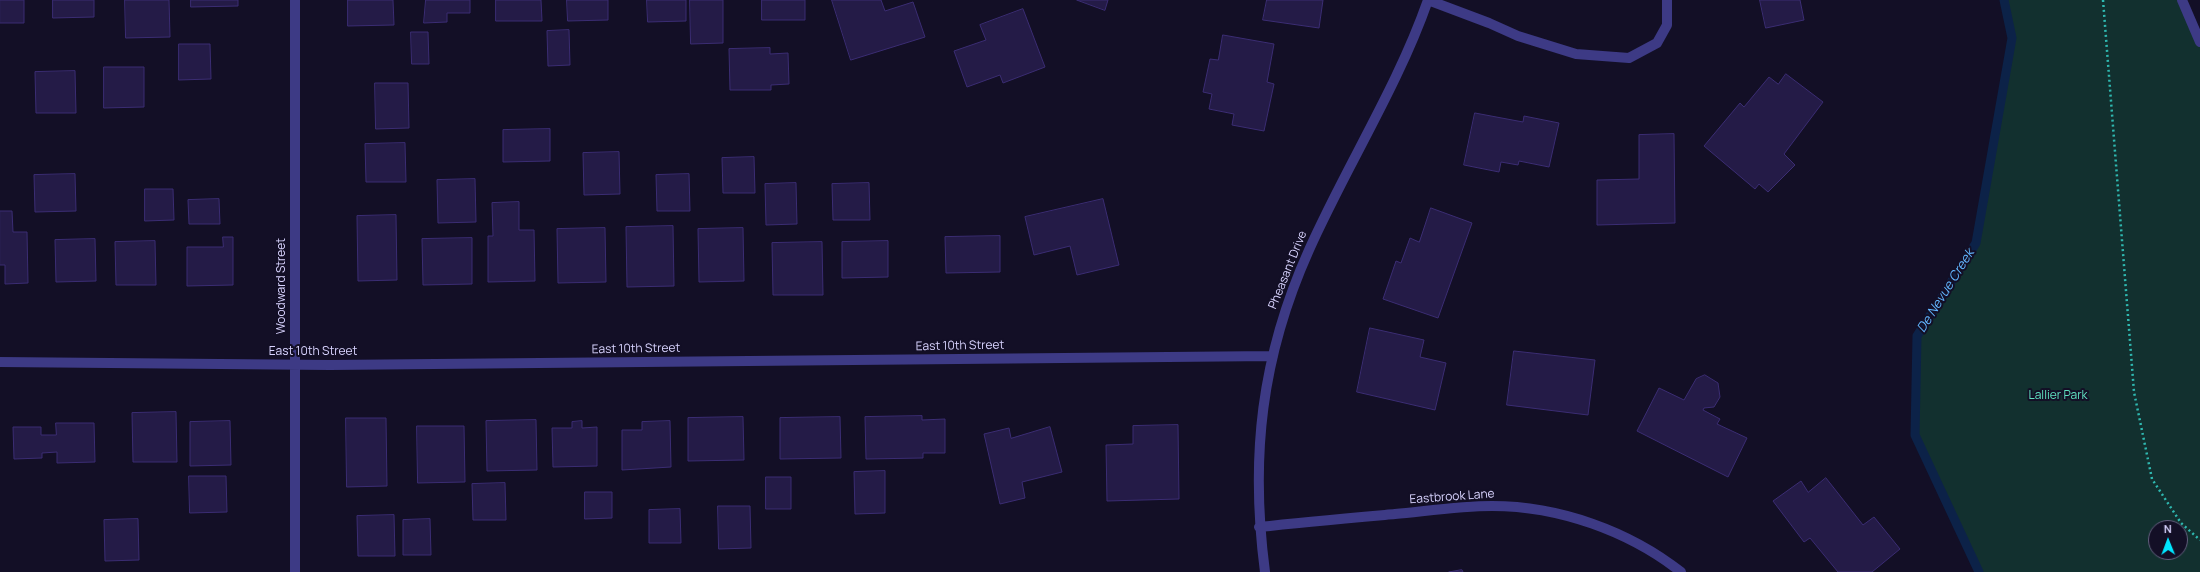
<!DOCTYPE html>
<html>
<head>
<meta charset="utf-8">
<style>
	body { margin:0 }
	#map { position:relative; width:2200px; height:572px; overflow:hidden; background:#130f26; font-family:Manrope,sans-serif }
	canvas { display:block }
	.north { position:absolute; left:2148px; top:520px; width:40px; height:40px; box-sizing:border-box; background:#130f26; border:1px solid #625e7d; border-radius:50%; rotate:359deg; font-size:11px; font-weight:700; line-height:16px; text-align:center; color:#d9d4ff }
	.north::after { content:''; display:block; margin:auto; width:14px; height:18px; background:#00e5ff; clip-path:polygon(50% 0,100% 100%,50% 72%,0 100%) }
</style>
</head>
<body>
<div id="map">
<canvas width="2200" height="572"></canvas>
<div class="north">N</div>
</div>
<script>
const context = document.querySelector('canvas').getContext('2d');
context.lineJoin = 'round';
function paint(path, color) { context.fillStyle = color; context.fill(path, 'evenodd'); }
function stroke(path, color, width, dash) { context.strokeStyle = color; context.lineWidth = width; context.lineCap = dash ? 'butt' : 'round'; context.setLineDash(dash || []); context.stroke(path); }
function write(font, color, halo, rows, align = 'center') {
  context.font = font + ' Manrope,sans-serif'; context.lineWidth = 4; context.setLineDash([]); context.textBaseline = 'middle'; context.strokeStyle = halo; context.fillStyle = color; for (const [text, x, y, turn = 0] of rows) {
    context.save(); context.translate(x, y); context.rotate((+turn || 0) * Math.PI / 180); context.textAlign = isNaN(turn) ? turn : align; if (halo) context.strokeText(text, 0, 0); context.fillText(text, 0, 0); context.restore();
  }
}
paint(new Path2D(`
	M2004,0H2179L2200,45V572H1979L1915,435L1917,336L1976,243L2012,38ZM2156,528H2180V552H2156Z`), '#12302f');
stroke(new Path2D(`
	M1979,572L1915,435L1917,336L1976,243L2012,38L2004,0`), '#0c2248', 9);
const building = new Path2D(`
	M0,0H24V23H0Z
	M53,0H94V17L53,18Z
	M125,0H169L170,37L126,38Z
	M191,0H238V6L191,7Z
	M348,0H393L394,25L348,26Z
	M426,0H470V13H447V22L424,23Z
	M496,0H541L542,21H496Z
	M567,0H608V20L568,21Z
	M647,0H686V21L648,22Z
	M690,0H723V43L691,44Z
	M762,0H805V20H762Z
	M832,0H881L885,11L913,2L925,37L851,60Z
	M1077,0H1108L1105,10Z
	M1267,0H1323L1319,28L1263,20Z
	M1760,0H1800L1804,20L1766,28Z
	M1023,9L1045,67L1003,83L1000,75L967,87L954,51L986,40L980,25Z
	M569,30L570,65L548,66L547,31Z
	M411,32H428L429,64H412Z
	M1223,35L1274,44L1267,82L1274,84L1264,131L1232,125L1234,114L1209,109L1212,94L1203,92L1210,59L1218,60Z
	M179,44H210L211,79L179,80Z
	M770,48V54L788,53L789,84L771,85V90H730L729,49Z
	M104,67H144V107L104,108Z
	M75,71L76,113H36L35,72Z
	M1786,74L1823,102L1784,154L1795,165L1768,192L1759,184L1755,189L1704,146L1740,103L1744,107L1769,77L1778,84Z
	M375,83H408L409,128L376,129Z
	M1475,113L1523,122L1524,116L1559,123L1549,167L1519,161L1518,165L1501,162L1499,172L1464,165Z
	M550,129V161L503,162V130Z
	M1674,134L1675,223L1597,225V180L1639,179V135Z
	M405,143L406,182H366L365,144Z
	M619,152L620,194L584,195L583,153Z
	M754,157L755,193H723L722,158Z
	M75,174L76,211L35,212L34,175Z
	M689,174L690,211H657L656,175Z
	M475,179L476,222L438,223L437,180Z
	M796,183L797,224L766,225L765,184Z
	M869,183L870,220H833L832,184Z
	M145,189H173L174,220L145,221Z
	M219,199L220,224H189L188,200Z
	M1103,199L1119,265L1077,275L1070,246L1034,255L1025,217Z
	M519,202V230H534L535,281L488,282V236H493L492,203Z
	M1431,208L1472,223L1438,318L1383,299L1396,261L1401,263L1410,238L1419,242Z
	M0,211H12L13,232H27L28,283L5,284V265H0Z
	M396,215L397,280L358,281L357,216Z
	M673,226L674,286L627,287L626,227Z
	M605,228L606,282L558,283L557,229Z
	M743,228L744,281L699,282L698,229Z
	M1000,236V272L946,273L945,237Z
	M223,237H233V285L187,286V247H223Z
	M472,238V284L423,285L422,239Z
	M95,239L96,281L56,282L55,240Z
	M155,241L156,285H116L115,242Z
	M888,241V277L842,278V242Z
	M822,242L823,295H773L772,243Z
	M1370,328L1424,340L1420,357L1446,363L1435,410L1357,392Z
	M1514,351L1595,360L1588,415L1507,405Z
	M1705,375L1718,383L1720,397L1714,407L1704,408L1703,410L1720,419L1717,424L1747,438L1728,477L1637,431L1659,388L1684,400L1696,379Z
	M176,412L177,462H133L132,413Z
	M922,416V420L945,419V453H923V458L866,459L865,417Z
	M743,417L744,460L688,461V418Z
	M840,417L841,458L780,459V418Z
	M346,418H386L387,486L347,487Z
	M536,420L537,470L487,471L486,421Z
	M230,421L231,465L190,466V422Z
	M582,421V428L597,427V466L553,467L552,428H572V422Z
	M670,421L671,467L622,470V430H642V422Z
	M56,423H94L95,462L57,463V452L42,453V458L14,459L13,427H41V435H56Z
	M1178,425L1179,499L1107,501L1106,445L1133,444V426Z
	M417,426H464L465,482L418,483Z
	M1050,427L1062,472L1022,482L1025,498L1000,504L984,434L1009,428L1011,438Z
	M885,471V513L855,514L854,472Z
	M189,476H226L227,512L190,513Z
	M766,477H791V509H766Z
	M1826,478L1863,525L1874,517L1900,549L1872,572H1838L1810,538L1804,542L1773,501L1801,481L1808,492Z
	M505,483L506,520H473L472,484Z
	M585,492H612V518L585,519Z
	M718,506H750L751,548L719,549Z
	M680,509L681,543H649V510Z
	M394,515L395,556H358L357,516Z
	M138,519L139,560L105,561L104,520Z
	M430,519L431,555H403V520Z
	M1462,570L1463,572H1449Z`);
paint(building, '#241b47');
stroke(building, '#3b2d73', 1);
stroke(new Path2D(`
	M2103,0L2134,392L2152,479L2181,523L2200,540`), '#2fb8b0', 2.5, [2, 3]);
stroke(new Path2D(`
	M295,0V572
	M1428,0L1489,23L1518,36L1576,54L1629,58L1657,43L1667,25V0
	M0,362L330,365L1273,356
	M1259,527C1304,522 1350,518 1395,514C1427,511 1460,506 1492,506C1559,506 1629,531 1681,572
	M1265,572C1250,457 1261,357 1309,250C1346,167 1398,86 1428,0`), '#3d3a85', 10);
stroke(new Path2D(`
	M2182,0L2200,42`), '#3d3a85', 10);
write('12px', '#d9d4ff', '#130f26', [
	["Pheasant Drive",1288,270,-68],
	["Woodward Street",282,286,-90],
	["East 10th Street",960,346,-1],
	["East 10th Street",636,349,-1],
	["East 10th Street",313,352],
	["Eastbrook Lane",1452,497,-4]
]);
write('12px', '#5fe0c0', '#130f26', [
	["Lallier Park",2058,396]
]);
write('italic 13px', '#62b6ff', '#130f26', [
	["De Nevue Creek",1946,291,-58]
]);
</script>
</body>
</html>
